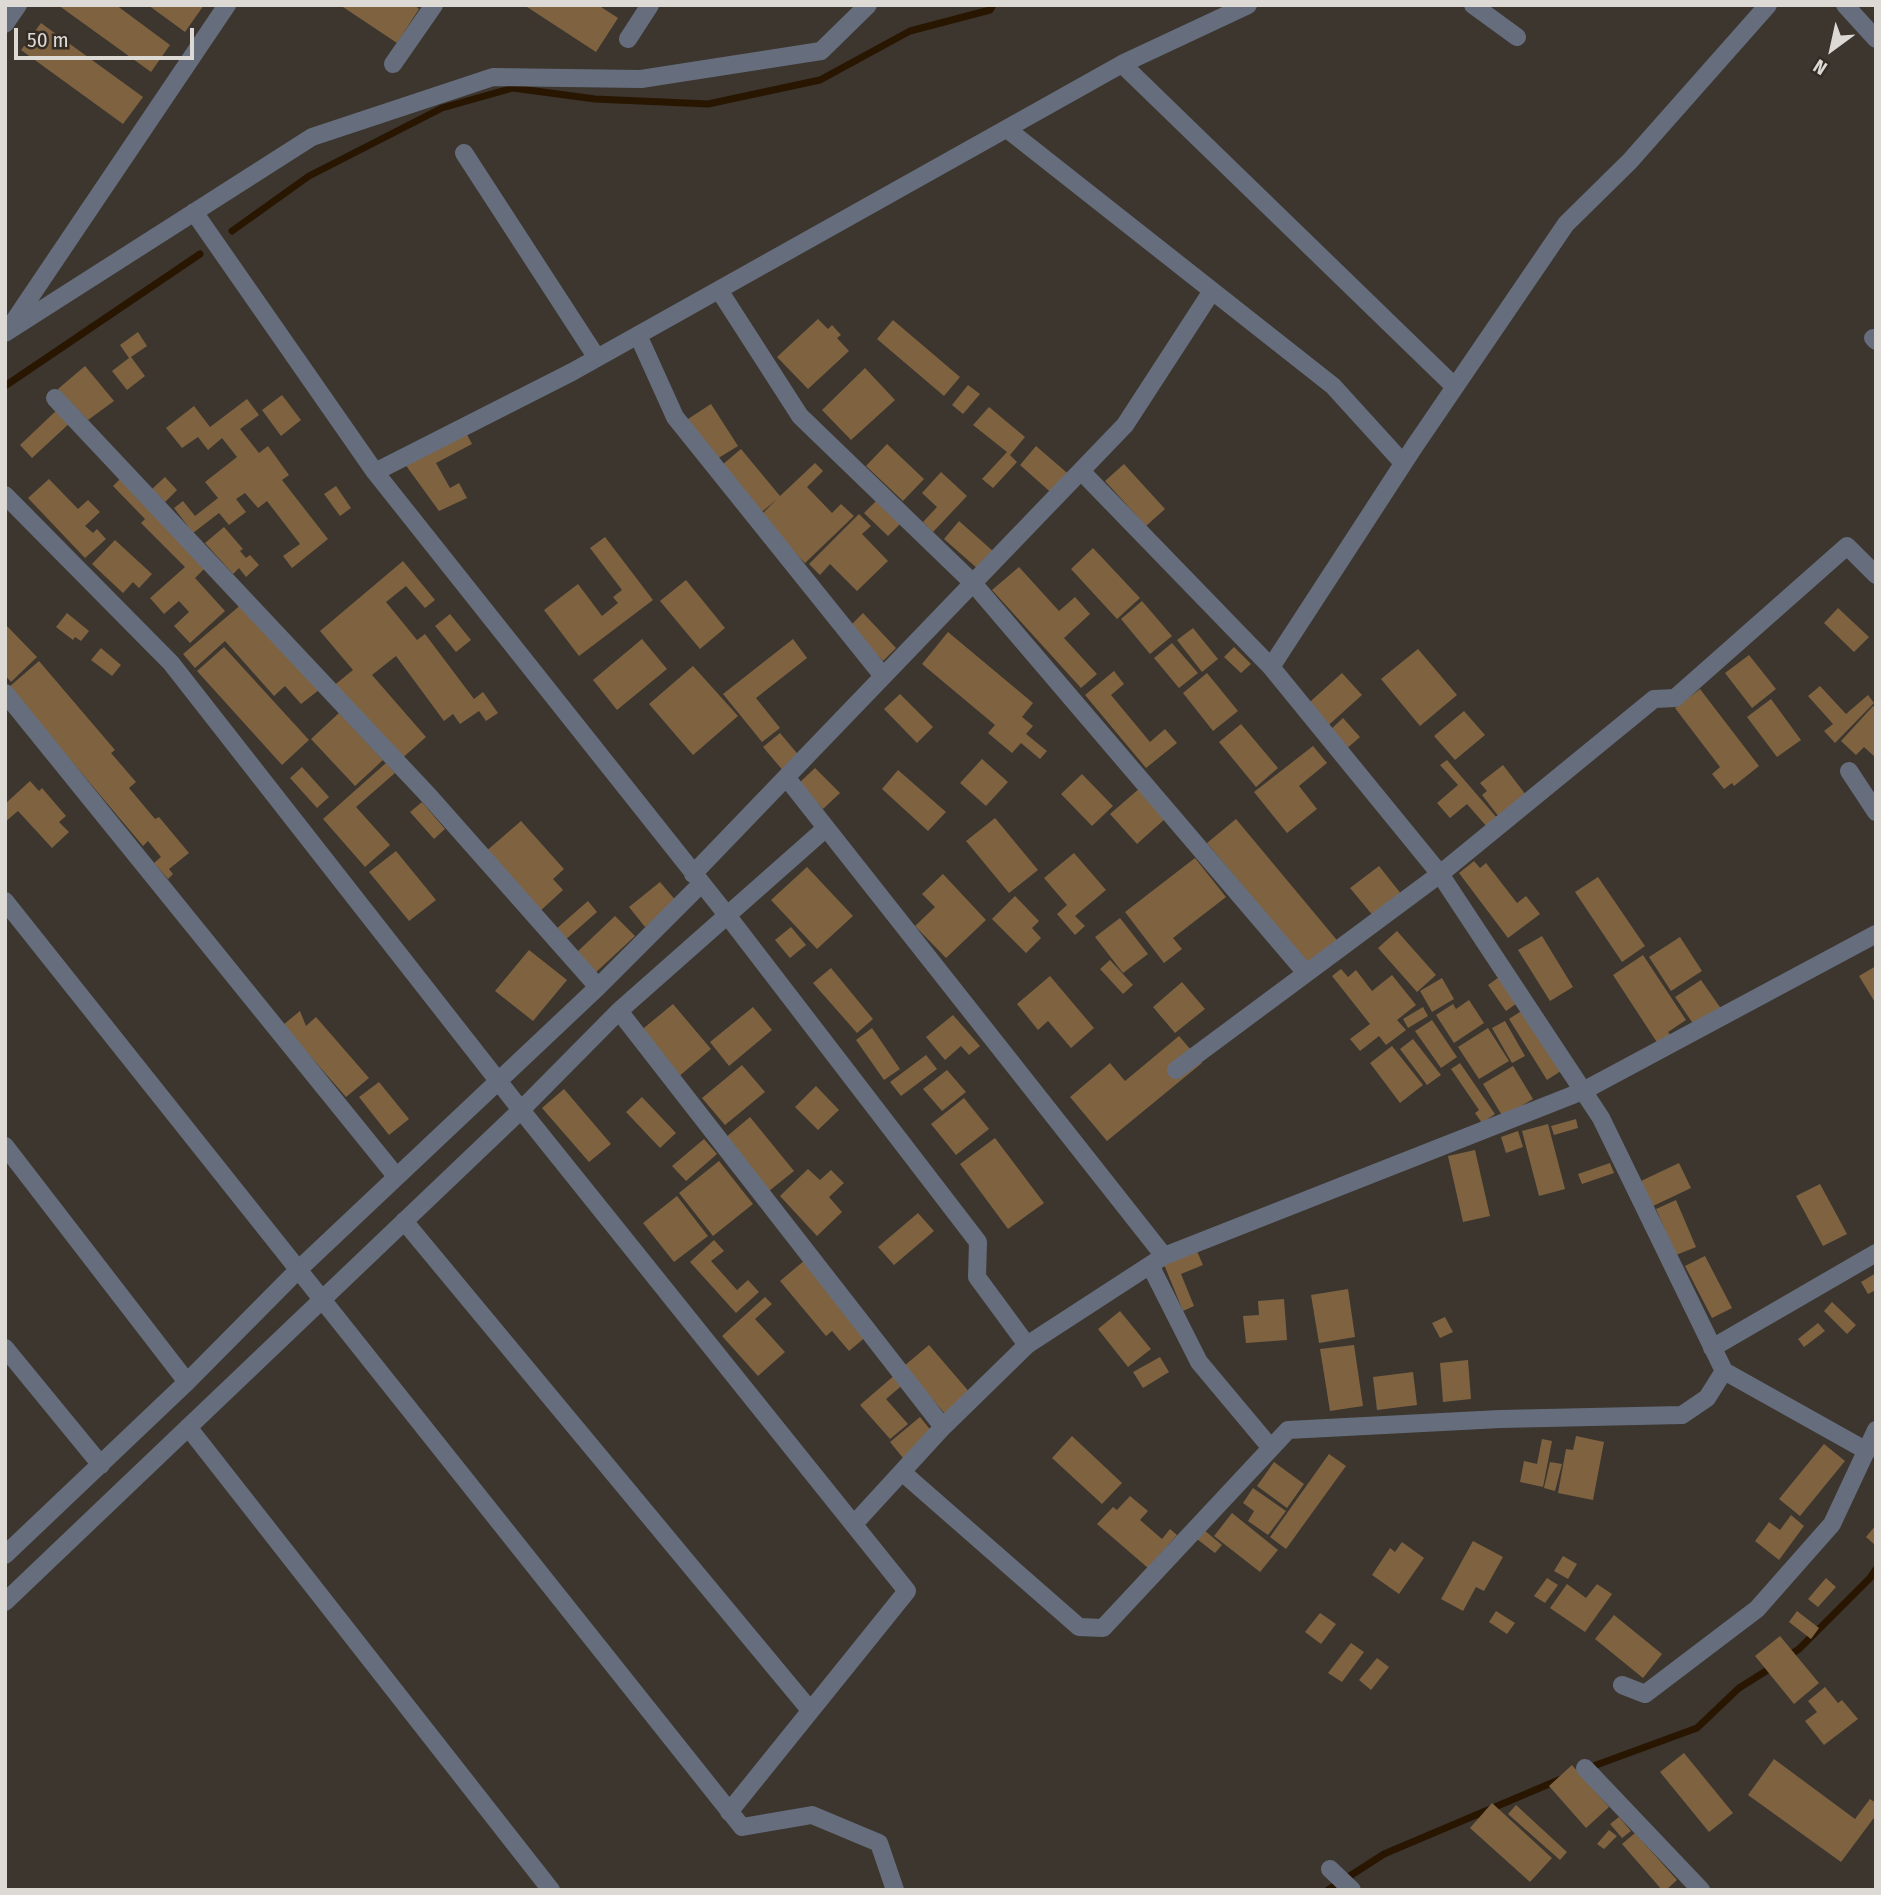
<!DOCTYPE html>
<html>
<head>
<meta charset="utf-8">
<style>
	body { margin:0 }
	#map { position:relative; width:1881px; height:1895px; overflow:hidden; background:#3c362f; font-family:"Fira Sans Condensed",sans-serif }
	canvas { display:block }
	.frame { position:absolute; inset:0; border:7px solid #ddd9d5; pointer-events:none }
	.north { position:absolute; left:1797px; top:14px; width:70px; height:70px; -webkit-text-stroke:5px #322c25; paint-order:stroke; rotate:213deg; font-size:19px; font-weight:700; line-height:28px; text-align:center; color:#ddd9d5 }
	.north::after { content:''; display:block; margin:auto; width:24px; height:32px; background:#ddd9d5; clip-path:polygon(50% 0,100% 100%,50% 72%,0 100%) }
	.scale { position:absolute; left:14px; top:28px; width:180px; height:32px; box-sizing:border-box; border:4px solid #ddd9d5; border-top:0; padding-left:9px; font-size:21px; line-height:24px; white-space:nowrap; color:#ddd9d5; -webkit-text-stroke:5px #322c25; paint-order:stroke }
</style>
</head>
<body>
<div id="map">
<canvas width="1881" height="1895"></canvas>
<div class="frame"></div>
<div class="north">N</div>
<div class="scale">50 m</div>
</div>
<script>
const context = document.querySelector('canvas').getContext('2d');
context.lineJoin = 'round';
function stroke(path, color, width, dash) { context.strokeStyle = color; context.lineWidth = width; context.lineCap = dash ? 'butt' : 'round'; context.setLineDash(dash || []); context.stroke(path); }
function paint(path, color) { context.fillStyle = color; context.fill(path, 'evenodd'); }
stroke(new Path2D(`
	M232,231L309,176L442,108L513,88L595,99L708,104L820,80L910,31L990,10L993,5
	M5,386L200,254
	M1787,1657L1799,1649L1870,1578L1876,1569
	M1588,1768L1697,1728L1739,1688L1774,1666
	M1328,1890L1384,1854L1561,1779`), '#291600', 7);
paint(new Path2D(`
	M58,5H116L170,45L151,72Z
	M148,5H204L185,32Z
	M340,5H414L419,9L397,43Z
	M524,5H598L618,18L596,52Z
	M41,23L143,97L123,124L21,50Z
	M818,319L828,329L832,325L841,335L837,338L849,351L808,389L777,357Z
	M893,320L960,377L944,396L877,339Z
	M138,332L147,346L131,357L145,376L127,390L112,371L129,358L120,345Z
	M85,366L114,401L88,420L58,389Z
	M865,368L895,400L851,440L822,410Z
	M968,385L980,394L963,414L952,405Z
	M282,395L301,420L281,436L262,410Z
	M247,399L259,415L240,429L259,453L268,446L289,475L282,480L328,539L292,568L283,556L300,544L267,501L258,508L245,493L236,499L246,512L229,525L219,513L193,533L174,508L183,501L195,516L218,498L205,482L237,457L222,438L208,450L198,437L182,448L166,428L194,406L210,427Z
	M711,404L738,446L712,462L685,421Z
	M60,407L73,420L32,458L20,445Z
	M989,407L1025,437L1010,455L1017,462L993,488L982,479L1007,452L973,425Z
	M464,429L472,444L436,463L450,488L459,483L467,498L439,511L402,460Z
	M887,444L924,479L903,501L866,466Z
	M1036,446L1073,478L1056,497L1020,465Z
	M741,449L780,496L815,463L823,471L807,487L832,513L841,504L854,516L805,563L759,517L777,499L756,517L716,470Z
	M1124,464L1165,509L1146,526L1105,481Z
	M941,472L967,496L933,532L923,522L937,507L922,493Z
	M122,477L207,566L195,578L225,611L190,643L174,626L189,612L179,601L164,614L150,598L185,567L141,523L145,519L113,486Z
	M165,477L177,490L165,502L152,489Z
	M49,479L78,509L88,500L100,512L85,526L93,533L97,529L106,539L85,558L28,498Z
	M336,486L351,508L340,516L324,494Z
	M876,501L900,524L888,536L864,513Z
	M859,514L871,526L862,534L888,561L857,591L830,564L820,575L809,564Z
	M959,521L1003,560L987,577L944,539Z
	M224,527L243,549L240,551L246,558L250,555L259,565L246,577L239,568L233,574L205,543Z
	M605,537L653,600L579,656L544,610L578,584L602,616L618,603L613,597L622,590L590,548Z
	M115,540L152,574L139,588L133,582L123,593L92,564Z
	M1093,548L1140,598L1117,619L1071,569Z
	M403,561L435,600L425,608L406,586L386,602L417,640L425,634L474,699L483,692L498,713L486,721L479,711L460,724L453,714L444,721L396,656L372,675L426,737L399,761L332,687L353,670L320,631Z
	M1019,567L1059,611L1075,597L1090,614L1064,638L1097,674L1081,688L992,590Z
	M686,580L725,628L700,649L660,601Z
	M1142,601L1172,636L1150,654L1121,619Z
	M243,603L319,690L301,704L285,686L274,696L225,641L195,668L183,654Z
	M1838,608L1869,637L1854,652L1824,623Z
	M67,613L89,631L81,641L75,637L73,640L56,627Z
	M863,613L896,648L883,661L849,627Z
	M450,614L471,640L456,652L435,626Z
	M5,624L37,657L11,682L5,675Z
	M1193,628L1218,659L1202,672L1177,640Z
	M948,632L1033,703L1022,717L1033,726L1026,734L1047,751L1040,759L1021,743L1012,753L988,733L995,725L922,664Z
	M642,639L667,669L617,710L593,680Z
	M793,639L807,658L756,698L780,728L762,742L723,694Z
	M1172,643L1198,673L1179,688L1154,658Z
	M224,647L309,740L282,765L197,671Z
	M1234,647L1251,664L1241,673L1224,657Z
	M101,648L121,665L112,676L91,660Z
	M1418,649L1457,695L1420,726L1381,679Z
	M1749,655L1776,689L1752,708L1725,673Z
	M39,661L115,750L111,753L136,782L129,788L155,819L159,817L189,853L169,869L173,874L168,879L154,863L161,857L148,841L143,846L9,687Z
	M693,666L738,716L693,755L649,704Z
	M1114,671L1124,684L1111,695L1150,742L1165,729L1177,743L1146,768L1085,695Z
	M1207,673L1238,711L1213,731L1183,693Z
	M1342,673L1362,695L1322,731L1302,709Z
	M1820,686L1846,714L1868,695L1874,703L1835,743L1824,731L1833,724L1808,696Z
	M1700,689L1759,766L1734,786L1732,783L1724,789L1712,774L1720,767L1675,708Z
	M900,694L933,727L917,743L884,709Z
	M1771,699L1801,740L1777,757L1747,717Z
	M1873,706L1876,709V758L1864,747L1856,755L1841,741Z
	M1464,711L1485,735L1455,760L1434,736Z
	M339,713L383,760L355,786L311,739Z
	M1343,718L1360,737L1345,750L1329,731Z
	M1241,724L1278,768L1256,787L1219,742Z
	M780,733L801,758L785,773L763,747Z
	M1313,746L1327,763L1299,786L1317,809L1287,833L1254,792Z
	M982,759L1008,782L986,806L960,783Z
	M1447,760L1498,819L1488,828L1467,804L1450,818L1437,803L1458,785L1440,765Z
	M386,763L395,773L356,807L390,845L365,867L323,819Z
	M1503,765L1526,795L1499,817L1482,795L1487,791L1480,783Z
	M302,767L329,797L317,808L290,778Z
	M815,768L840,793L823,809L799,783Z
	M898,770L946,812L928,831L882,789Z
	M1082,774L1113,806L1092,826L1061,794Z
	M30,781L39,791L42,788L66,816L59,822L69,832L52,848L18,811L5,822V804Z
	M1140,788L1166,818L1137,844L1110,814Z
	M422,802L445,829L434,839L410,812Z
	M995,818L1038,870L1009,893L966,841Z
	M1236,819L1341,945L1312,969L1207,843Z
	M521,821L564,869L553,879L563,890L538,913L484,853Z
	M396,851L436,900L409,921L369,872Z
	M1074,853L1106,890L1075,916L1085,926L1075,935L1057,914L1067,905L1044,878Z
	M1195,858L1226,897L1173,938L1182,949L1164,963L1125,912Z
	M1474,861L1480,868L1486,863L1517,903L1526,896L1540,914L1508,938L1459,873Z
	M1379,866L1402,895L1374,917L1350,888Z
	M807,867L853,916L817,949L771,900Z
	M943,874L986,920L946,958L915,926L935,907L922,894Z
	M1598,877L1645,946L1622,962L1575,892Z
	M660,882L677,902L645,927L629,907Z
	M1015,896L1039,921L1032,928L1041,938L1026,953L992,919Z
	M588,901L597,912L564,941L555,930Z
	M615,916L635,936L594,974L575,954Z
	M1120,918L1148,954L1123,973L1095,937Z
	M791,927L806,945L790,958L775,940Z
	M1397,931L1436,975L1417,992L1378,948Z
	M1542,936L1573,987L1550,1001L1518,950Z
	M1680,937L1702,971L1671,991L1649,957Z
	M529,950L567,980L533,1021L495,991Z
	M1643,955L1686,1020L1668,1032L1671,1036L1658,1044L1613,975Z
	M1110,960L1133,985L1123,994L1100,969Z
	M1876,966V1004L1859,976Z
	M831,968L873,1019L857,1033L813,983Z
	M1341,969L1348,977L1356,970L1372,991L1392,975L1416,1005L1397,1020L1406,1030L1386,1045L1379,1036L1360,1051L1350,1039L1370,1024L1332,976Z
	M1502,975L1520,1001L1506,1011L1488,985Z
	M1050,976L1094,1028L1071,1048L1048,1021L1038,1030L1017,1004Z
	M1442,978L1454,999L1432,1012L1420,991Z
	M1701,980L1722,1010L1696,1028L1675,997Z
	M1182,982L1205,1009L1175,1033L1153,1007Z
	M1469,1000L1484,1023L1454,1043L1436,1015L1453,1004L1456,1009Z
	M673,1004L711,1049L677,1078L639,1032Z
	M753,1007L772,1030L729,1066L710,1042Z
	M1423,1007L1428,1016L1408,1028L1403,1019Z
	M1526,1008L1564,1069L1547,1080L1509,1019Z
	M300,1011L306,1026L316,1017L369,1078L346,1097L283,1025Z
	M953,1015L980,1046L969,1055L961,1046L945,1060L926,1037Z
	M1432,1020L1457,1057L1441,1068L1415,1031Z
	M1505,1021L1525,1056L1512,1063L1492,1028Z
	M872,1028L900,1069L884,1080L856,1040Z
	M1488,1028L1509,1061L1479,1079L1458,1047Z
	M1179,1036L1202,1063L1107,1141L1070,1097L1110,1063L1125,1081Z
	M1413,1039L1441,1075L1427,1085L1400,1049Z
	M1392,1046L1423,1085L1400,1103L1370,1063Z
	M926,1055L937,1069L901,1096L890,1082Z
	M1460,1063L1495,1114L1482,1123L1475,1113L1479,1110L1451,1069Z
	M742,1065L765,1092L725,1125L702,1098Z
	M1513,1066L1533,1099L1503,1117L1483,1084Z
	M947,1070L966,1092L942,1111L923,1089Z
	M379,1082L409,1119L389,1135L359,1097Z
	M816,1086L839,1110L818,1130L795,1107Z
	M564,1089L611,1144L589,1162L542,1108Z
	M642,1097L676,1133L660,1148L626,1112Z
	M964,1098L989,1129L956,1155L931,1124Z
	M750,1117L794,1171L769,1191L725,1138Z
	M1576,1119L1578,1128L1554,1135L1551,1126Z
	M1548,1124L1565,1189L1539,1196L1522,1131Z
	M1518,1131L1523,1147L1506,1153L1501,1137Z
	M995,1138L1044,1203L1008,1229L960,1164Z
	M704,1139L717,1154L686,1181L672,1166Z
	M1475,1150L1490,1216L1463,1222L1448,1156Z
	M719,1161L753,1204L713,1236L679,1193Z
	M1610,1163L1614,1173L1582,1184L1578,1174Z
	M1679,1163L1691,1188L1653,1206L1641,1181Z
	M808,1169L820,1180L831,1170L844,1183L829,1197L842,1212L817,1236L780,1196Z
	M1820,1184L1847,1234L1823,1246L1796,1196Z
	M677,1196L708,1236L674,1262L643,1223Z
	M1676,1200L1696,1247L1676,1255L1656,1209Z
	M918,1213L934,1231L894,1265L878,1247Z
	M714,1240L724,1251L711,1261L737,1290L748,1280L759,1292L736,1313L690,1262Z
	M1196,1249L1203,1265L1181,1274L1194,1306L1183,1311L1163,1262Z
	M1705,1256L1732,1308L1712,1318L1685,1266Z
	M805,1260L868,1335L849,1351L832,1331L826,1336L780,1281Z
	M1876,1273V1290L1868,1294L1861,1282Z
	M1348,1289L1355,1337L1319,1343L1311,1295Z
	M765,1297L772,1304L755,1319L785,1352L758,1376L722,1336Z
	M1284,1299L1287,1340L1246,1343L1243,1316L1259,1315L1258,1301Z
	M1832,1302L1856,1325L1847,1334L1824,1311Z
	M1120,1311L1151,1349L1128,1367L1098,1329Z
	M1445,1317L1453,1332L1440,1338L1432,1323Z
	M1818,1323L1825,1331L1804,1347L1798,1339Z
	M929,1345L971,1394L946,1415L904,1366Z
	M1354,1345L1363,1406L1330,1411L1320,1349Z
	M1160,1357L1169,1372L1143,1388L1133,1372Z
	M1468,1360L1471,1399L1443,1402L1440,1363Z
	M1413,1372L1417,1405L1377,1410L1373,1377Z
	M896,1374L905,1383L886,1399L908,1424L890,1439L860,1405Z
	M920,1417L933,1433L903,1458L890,1442Z
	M1072,1436L1122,1483L1102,1504L1052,1458Z
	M1576,1436L1604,1442L1593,1500L1558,1493L1566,1449L1573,1450Z
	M1542,1439L1552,1441L1543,1487L1520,1482L1524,1461L1537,1464Z
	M1824,1444L1845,1461L1800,1516L1779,1499Z
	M1329,1454L1346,1466L1286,1549L1270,1537Z
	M1274,1462L1304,1484L1287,1508L1257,1486Z
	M1550,1462L1562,1464L1555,1491L1544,1488Z
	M1253,1488L1286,1511L1268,1535L1248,1521L1254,1511L1243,1503Z
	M1130,1496L1148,1511L1140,1520L1162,1539L1170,1529L1177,1535L1148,1568L1097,1524L1113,1507L1117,1510Z
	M1232,1513L1278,1550L1260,1572L1214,1536Z
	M1791,1515L1804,1526L1779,1560L1755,1541L1769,1522L1780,1530Z
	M1876,1525V1546L1866,1537Z
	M1204,1530L1222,1545L1215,1553L1197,1539Z
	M1473,1541L1503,1557L1484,1591L1476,1587L1463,1611L1441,1599Z
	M1402,1542L1424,1558L1399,1594L1372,1575L1390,1548L1395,1552Z
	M1563,1556L1577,1564L1568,1579L1554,1571Z
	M1547,1578L1558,1585L1545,1603L1534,1596Z
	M1826,1578L1836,1587L1818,1607L1808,1599Z
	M1567,1584L1586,1598L1597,1584L1612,1594L1585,1632L1550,1608Z
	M1496,1611L1515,1623L1507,1634L1489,1622Z
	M1797,1611L1819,1628L1811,1639L1789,1622Z
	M1320,1613L1336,1624L1321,1644L1305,1632Z
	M1614,1615L1662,1654L1643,1678L1595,1639Z
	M1780,1636L1819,1683L1794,1704L1755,1656Z
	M1351,1643L1364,1652L1342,1682L1328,1673Z
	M1377,1658L1389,1667L1371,1690L1359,1680Z
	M1825,1687L1838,1703L1842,1700L1858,1719L1824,1745L1805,1721L1817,1712L1808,1701Z
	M1684,1753L1733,1813L1709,1832L1660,1772Z
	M1774,1759L1855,1819L1870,1799L1876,1803V1815L1841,1862L1748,1795Z
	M1572,1765L1609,1807L1586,1828L1549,1786Z
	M1492,1803L1552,1858L1530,1882L1470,1828Z
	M1516,1805L1567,1852L1560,1860L1508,1814Z
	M1619,1817L1631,1831L1622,1838L1610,1824Z
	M1609,1830L1617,1836L1604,1849L1597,1844Z
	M1635,1833L1677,1880L1666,1890H1662L1622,1844Z`), '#7f6340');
stroke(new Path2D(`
	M1473,5L1517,37
	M1845,5L1876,39
	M5,24L18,5
	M628,39L650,5
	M393,64L434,5
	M1122,64L1455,387
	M1007,129L1333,386L1403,463
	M464,153L597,358
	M194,212L375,472L727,915L978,1242L977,1277L1027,1345
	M719,290L800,416L973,583L1306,973
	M12,324L227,5
	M5,333L312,137L493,77L641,79L821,51L868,5
	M638,335L675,417L883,676
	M1873,338L1876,341
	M55,398L429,796L598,987
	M1081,471L1271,667L1440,874L1601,1118L1724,1371L1867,1451
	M375,472L572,372L1122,64L1248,5
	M5,495L171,663L521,1110L907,1591L729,1812
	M1271,667L1414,447L1566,224L1630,161L1768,5
	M5,693L396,1176
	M1849,771L1876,812
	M786,777L1164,1256L1583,1091L1876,934
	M693,874L1125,425L1212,291
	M5,901L742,1827L812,1815L879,1843L895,1890
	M619,1011L943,1427
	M1176,1070L1440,874L1654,699L1675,698L1847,546L1876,575
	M5,1146L187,1382
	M404,1221L810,1710
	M1150,1265L1199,1362L1271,1448
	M5,1348L101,1465
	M1712,1348L1876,1253
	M188,1427L551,1890
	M902,1472L1079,1627L1103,1628L1288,1430L1500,1419L1682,1415L1707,1398L1724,1371
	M854,1524L943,1427L1027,1345L1164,1256
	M5,1555L187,1382L298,1270L598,987L701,884
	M5,1602L521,1110L619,1011L826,828
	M1622,1685L1645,1694L1757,1609L1832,1524L1876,1430
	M1585,1768L1701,1890
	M1330,1869L1352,1890`), '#666e7e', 18);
</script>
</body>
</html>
